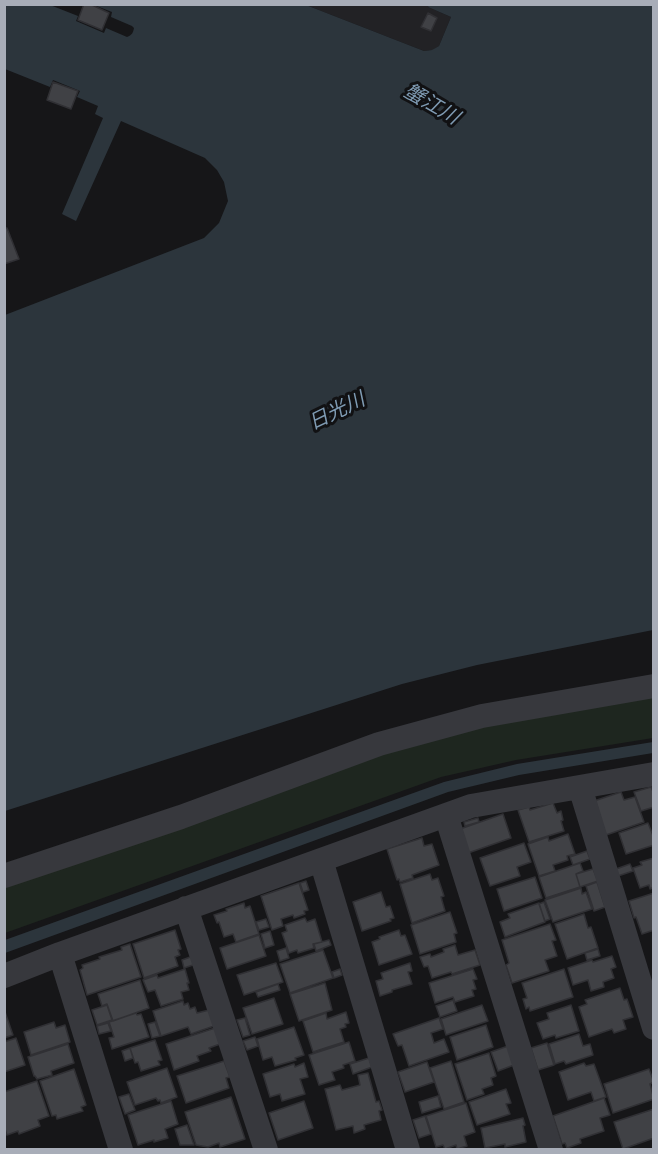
<!DOCTYPE html>
<html>
<head>
<meta charset="utf-8">
<style>
	body { margin:0 }
	#map { position:relative; width:658px; height:1154px; overflow:hidden; background:#161618; font-family:"Archivo Narrow",sans-serif }
	canvas { display:block }
	.frame { position:absolute; inset:0; border:6px solid #a8adb8; pointer-events:none }
</style>
</head>
<body>
<div id="map">
<canvas width="658" height="1154"></canvas>
<div class="frame"></div>
</div>
<script>
const context = document.querySelector('canvas').getContext('2d');
context.lineJoin = 'round';
function paint(path, color) { context.fillStyle = color; context.fill(path, 'evenodd'); }
function stroke(path, color, width, dash) { context.strokeStyle = color; context.lineWidth = width; context.lineCap = dash ? 'butt' : 'round'; context.setLineDash(dash || []); context.stroke(path); }
function write(font, color, halo, rows, align = 'center') {
  context.font = font + ' "Archivo Narrow","Noto Sans JP",sans-serif'; context.lineWidth = 6; context.setLineDash([]); context.textBaseline = 'middle'; context.strokeStyle = halo; context.fillStyle = color; for (const [text, x, y, turn = 0] of rows) {
    context.save(); context.translate(x, y); context.rotate((+turn || 0) * Math.PI / 180); context.textAlign = isNaN(turn) ? turn : align; if (halo) context.strokeText(text, 0, 0); context.fillText(text, 0, 0); context.restore();
  }
}
paint(new Path2D(`
	M306,5H429L428,7L451,17L439,46L433,50L424,51Z`), '#222225');
paint(new Path2D(`
	M653,692V738L516,760L441,777L5,933L4,888L379,752L493,722Z`), '#1e261f');
paint(new Path2D(`
	M4,5H50L78,16L76,21L104,33L106,28L127,37C132,35 133,33 134,28L132,26L111,17L112,12L94,5H306L424,51L432,50L439,46L451,17L428,7L429,5H653V630L477,665L402,684L5,811V315L204,238L219,223L228,201L224,182L217,170L205,158L121,121L76,221L62,214L103,118L95,114L98,106L77,97L80,91L53,80L50,87L5,69Z
	M653,742V753L519,775L448,792L5,953V940L444,782L517,764Z`), '#2c353c');
const building = new Path2D(`
	M84,4H90L109,13L102,30L78,20Z
	M428,13L437,18L431,31L421,27Z
	M53,82L78,91L71,109L47,100Z
	M7,228L19,259L4,264V229Z
	M651,787L654,794V807L641,811L634,792Z
	M621,792L624,800L635,797L644,822L606,835L594,801Z
	M553,803L557,813L561,811L563,820L561,821L564,831L529,842L518,810L529,807L530,810Z
	M503,814L511,838L468,853L460,829Z
	M478,818L479,822L465,826L464,822Z
	M648,823L654,838V845L626,854L619,833Z
	M568,834L575,854L567,856L568,860L553,865L555,871L539,876L528,844L548,837L549,841Z
	M422,838L424,846L432,844L439,865L412,875L413,878L400,882L399,879L397,880L387,849Z
	M524,843L531,862L517,867L520,876L490,886L480,858Z
	M587,851L590,859L573,865L570,857Z
	M654,858V887L650,889L649,885L640,888L633,868L642,865L640,862Z
	M580,863L583,871L576,874L580,887L546,898L539,877Z
	M630,864L633,871L618,876L616,869Z
	M593,869L598,881L580,887L576,874Z
	M430,874L432,880L438,878L444,896L441,897L445,911L412,923L400,884Z
	M535,877L542,898L504,911L497,889Z
	M306,881L309,890L303,892L300,883Z
	M597,882L605,907L594,911L586,886Z
	M299,883L308,910L304,911L305,914L294,918L293,915L281,919L283,926L272,930L261,896Z
	M581,888L582,894L586,892L592,909L553,922L545,900Z
	M381,892L386,907L390,906L394,918L390,919L391,921L362,931L353,902Z
	M654,893V930L642,934L636,917L634,918L629,901Z
	M544,902L550,919L545,921L539,904Z
	M244,903L245,908L250,906L259,934L236,942L233,934L224,937L219,922L217,923L214,915L227,911L226,909Z
	M539,903L545,922L505,937L500,922L510,918L508,914Z
	M450,912L457,933L454,934L456,942L420,954L411,925Z
	M584,914L588,928L591,927L598,948L567,959L555,924Z
	M305,918L307,922L315,919L322,942L313,944L314,948L298,953L297,950L289,953L282,933L287,931L285,925Z
	M266,919L269,927L259,930L256,922Z
	M550,924L556,940L552,941L557,956L545,960L549,971L512,983L506,965L509,963L502,940Z
	M175,930L181,949L178,950L180,955L175,957L178,966L144,978L133,944Z
	M399,930L401,936L405,935L412,954L379,965L372,942L380,939L379,937Z
	M270,931L274,945L265,948L261,934Z
	M259,935L266,956L227,969L220,948Z
	M329,940L331,945L316,951L314,944Z
	M130,944L141,977L87,995L80,970L83,968L82,965L100,959L99,957L122,950L121,947Z
	M455,945L458,955L475,950L480,965L452,974L451,972L432,978L428,966L424,967L420,957L430,954L431,957L444,952L443,949Z
	M286,948L289,958L280,961L277,951Z
	M598,949L600,956L587,960L585,953Z
	M323,950L333,978L290,993L280,964Z
	M193,956L196,964L184,968L182,960Z
	M612,956L616,967L611,969L614,978L603,982L604,987L591,991L588,980L573,985L568,968L592,960L593,962Z
	M276,963L283,982L244,995L237,975Z
	M410,963L412,971L408,972L412,984L392,990V992L380,996L376,981L383,979L381,973Z
	M185,969L189,983H187L189,990L181,992L183,999L161,1006L155,990L148,992L143,980L157,975L158,978Z
	M340,969L342,975L334,978L332,972Z
	M473,969L477,979L473,980L476,989L472,990L474,996L455,1002L453,997L435,1003L429,983Z
	M564,969L573,997L530,1011L529,1007L526,1009L523,999L527,998L522,983Z
	M140,980L149,1008L113,1021L107,1004L102,1006L98,994Z
	M325,983L332,1010L299,1021L290,994Z
	M278,984L280,990L258,997L256,992Z
	M620,988L624,1000L627,999L633,1017L623,1020L626,1029L614,1033L612,1029L589,1037L579,1007L587,1004L585,1000Z
	M274,998L283,1024L252,1034L243,1008Z
	M453,1000L457,1011L440,1017L436,1006Z
	M183,1001L184,1005L188,1003L190,1009L195,1007L197,1013L209,1010L214,1026L191,1034L188,1027L161,1036L153,1011Z
	M107,1005L112,1020L97,1025L92,1010Z
	M482,1005L488,1021L446,1035L441,1019Z
	M571,1005L579,1031L556,1038L555,1035L543,1039L537,1023L549,1019L547,1013Z
	M4,1009L13,1035L4,1038Z
	M346,1012L349,1023L345,1024L346,1027L340,1029L344,1042L313,1052L303,1021L326,1013L327,1019Z
	M136,1013L137,1015L141,1014L149,1037L112,1049L109,1038L114,1037L109,1022Z
	M245,1018L250,1035L243,1037L237,1020Z
	M439,1018L443,1029L431,1033L434,1043L444,1039L449,1052L409,1066L402,1045L398,1046L393,1034Z
	M54,1022L56,1028L65,1025L70,1042L31,1055L24,1032Z
	M155,1022L160,1036L152,1038L148,1024Z
	M108,1023L111,1031L99,1034L97,1026Z
	M486,1025L493,1047L457,1060L450,1037Z
	M294,1027L304,1055L295,1058L296,1060L275,1066L272,1057L263,1060L257,1039Z
	M215,1028L220,1044L209,1048L211,1051L197,1056L199,1061L174,1070L166,1044Z
	M579,1034L583,1046L590,1044L593,1055L566,1064L564,1061L555,1064L549,1044Z
	M255,1037L258,1046L247,1050L243,1041Z
	M16,1038L25,1065L4,1072V1042Z
	M155,1040L162,1060L158,1061L160,1065L141,1071L138,1062L135,1063L130,1048Z
	M349,1042L355,1061L343,1065L344,1068L332,1072L335,1080L319,1085L309,1055Z
	M547,1043L554,1065L538,1070L531,1048Z
	M68,1044L74,1063L51,1071L52,1075L37,1079L35,1076H34L28,1057Z
	M508,1046L514,1065L498,1071L491,1052Z
	M130,1048L133,1058L125,1061L122,1051Z
	M489,1053L496,1076L491,1078L493,1085L482,1089L484,1094L467,1100L455,1064Z
	M369,1058L372,1067L353,1074L350,1064Z
	M224,1061L230,1077L226,1078L229,1088L186,1103L177,1076Z
	M451,1061L464,1102L444,1109L430,1068Z
	M427,1062L434,1082L405,1092L398,1072Z
	M304,1063L308,1077L300,1079L305,1094L282,1101L280,1094L270,1097L263,1074L294,1064L295,1067Z
	M584,1063L586,1066L594,1064L606,1097L594,1101L591,1092L568,1100L559,1072Z
	M167,1068L177,1097L161,1103L160,1100L158,1101L156,1098L135,1105L127,1082Z
	M74,1069L86,1105L81,1107L83,1111L57,1119L56,1115L52,1116L40,1081Z
	M649,1069L654,1082L650,1084L654,1099L613,1113L604,1084Z
	M368,1073L376,1102L379,1101L382,1110L379,1111L381,1120L364,1125L365,1129L354,1133L353,1126L336,1130L325,1089L340,1085L342,1090L360,1085L358,1075Z
	M37,1081L49,1116L38,1120L40,1126L19,1134L18,1131L7,1135L4,1126V1092Z
	M506,1089L511,1103L506,1104L510,1114L477,1125L469,1102Z
	M129,1094L135,1110L125,1114L119,1097Z
	M438,1096L441,1107L422,1113L419,1102Z
	M231,1097L245,1139L220,1147L219,1143L208,1147L196,1145L185,1112Z
	M604,1098L610,1115L600,1118L604,1131L580,1139L581,1143L567,1148L565,1143L562,1144L553,1116Z
	M171,1101L178,1124L165,1129L168,1138L154,1142V1140L138,1145L128,1115Z
	M304,1101L313,1128L278,1140L269,1113Z
	M466,1103L475,1132L464,1136L467,1146L457,1149L456,1145L445,1149L443,1145L436,1147L426,1116Z
	M654,1109V1138L623,1149L614,1122Z
	M425,1116L431,1134L419,1138L413,1120Z
	M523,1118L525,1125L523,1126L526,1142L505,1147V1144L485,1148L481,1128Z
	M187,1125L194,1145H180L175,1129Z`);
paint(building, '#404145');
stroke(building, '#303034', 1.5);
stroke(new Path2D(`
	M580,787L654,1028
	M446,815L551,1150
	M321,860L408,1150
	M4,876L181,817L379,744L482,716L654,686
	M186,908L266,1150
	M4,976L60,954
	M121,1150L60,954L471,806L654,774`), '#37383d', 24);
write('italic 20px', '#7f9bb3', '#111113', [
	["蟹江川",431,105,30],
	["日光川",337,412,-26]
]);
</script>
</body>
</html>
